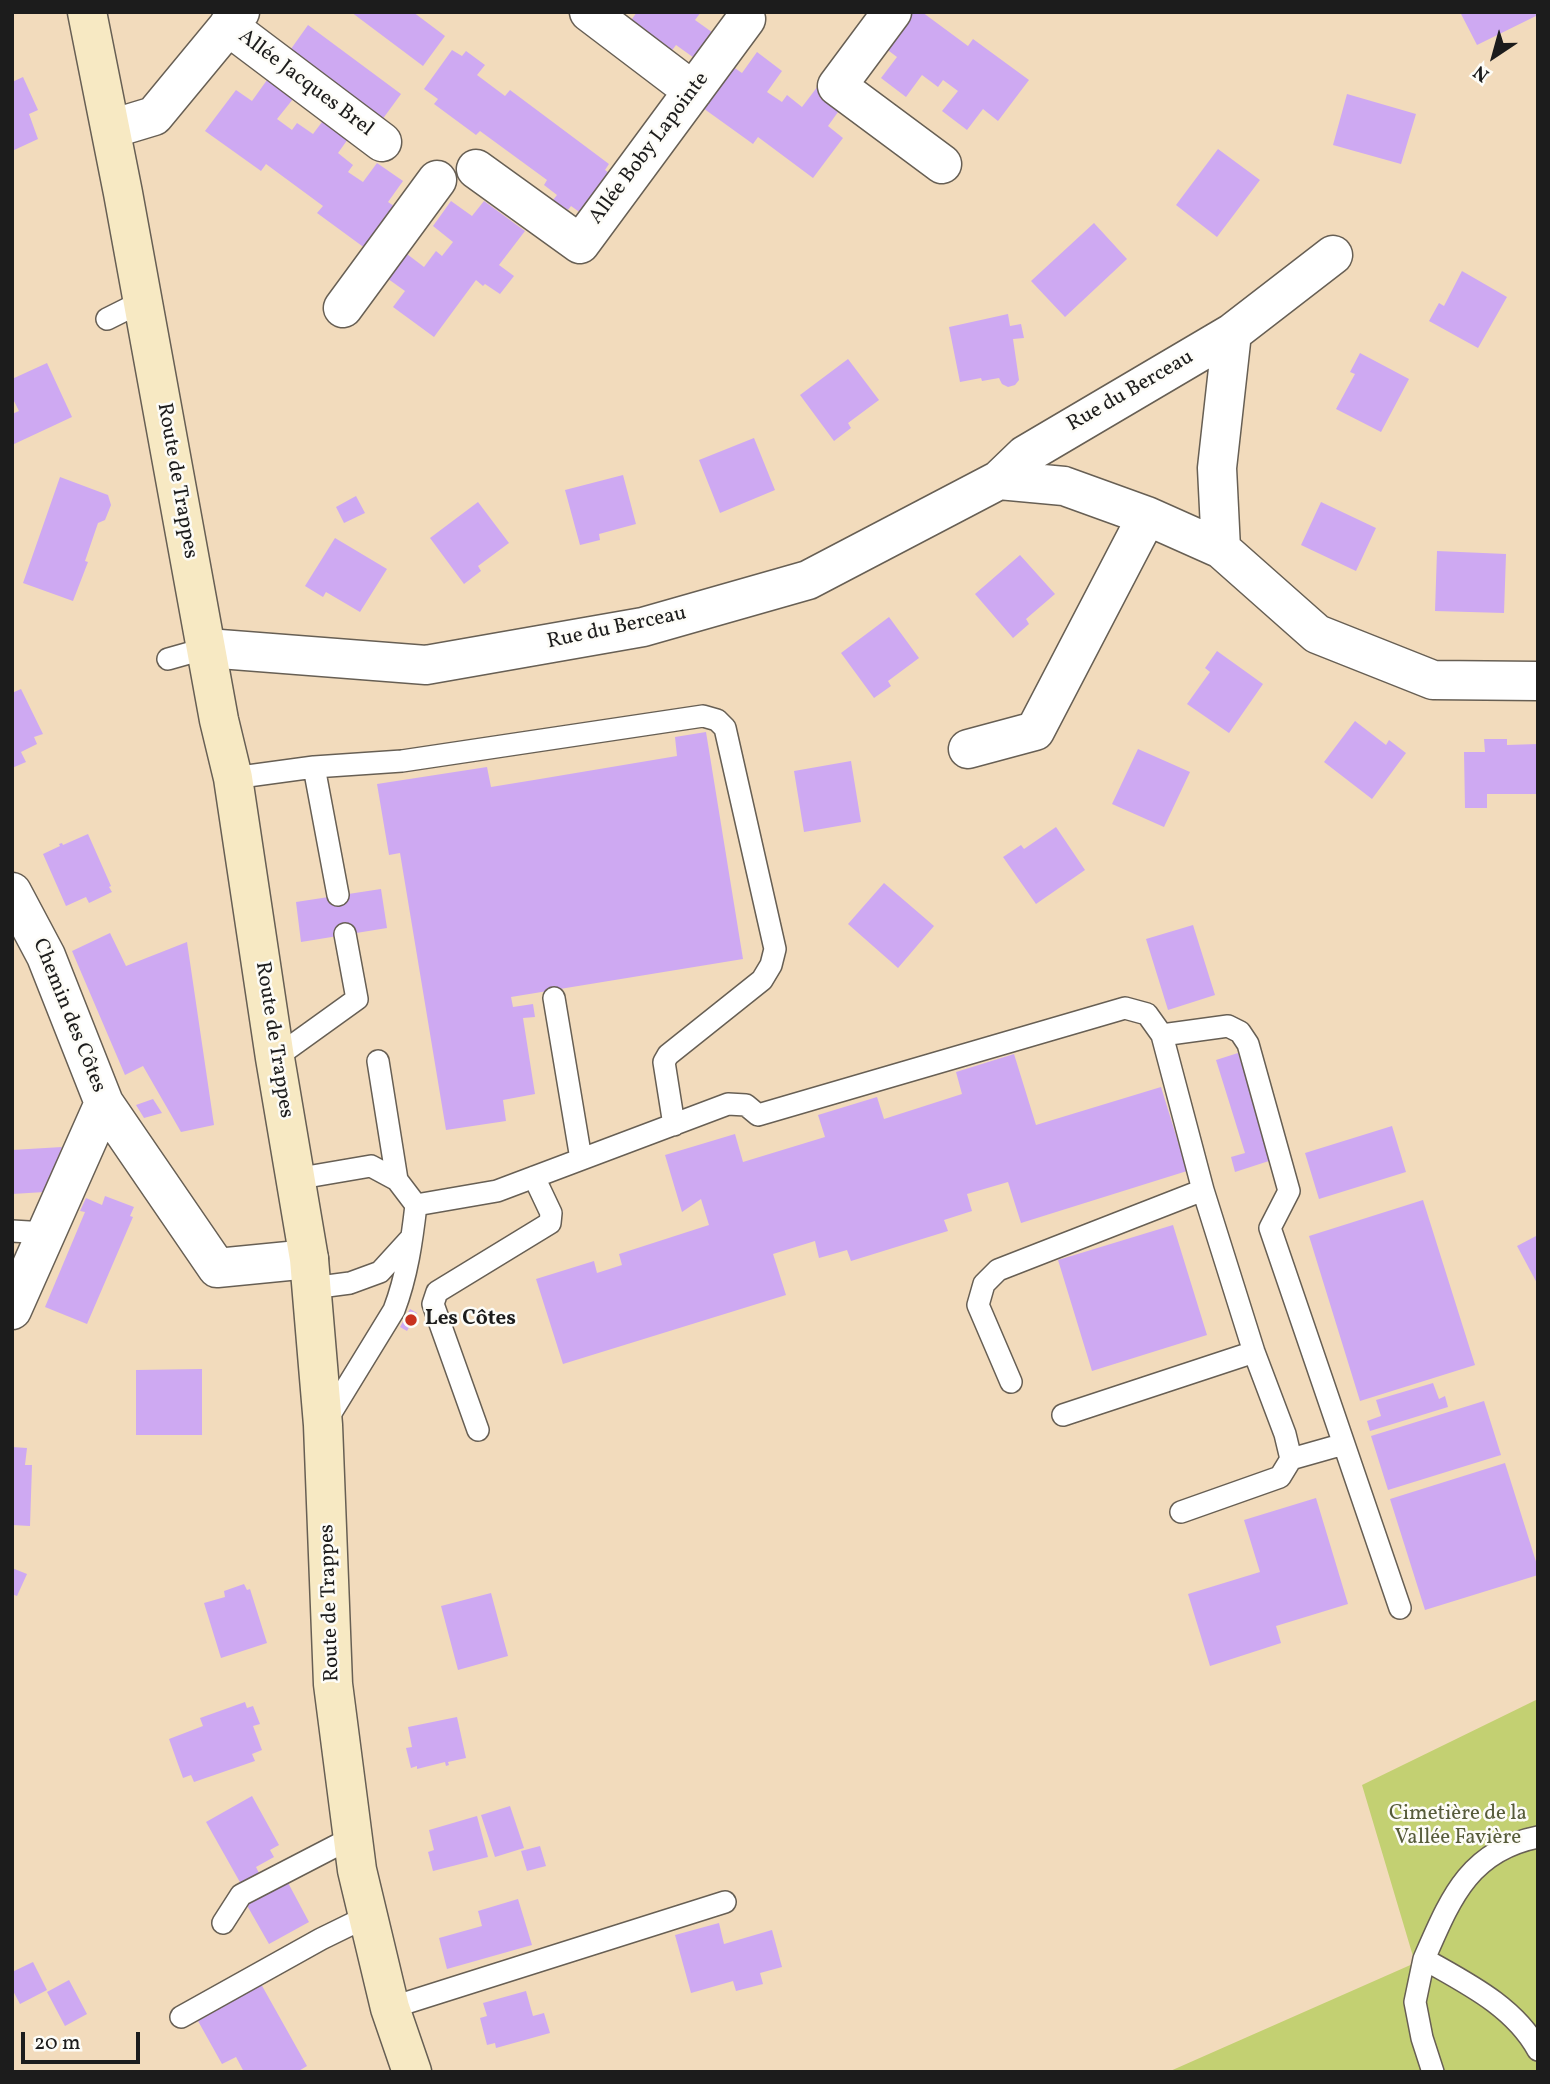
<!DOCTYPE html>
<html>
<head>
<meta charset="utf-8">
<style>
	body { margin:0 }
	#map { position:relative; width:1550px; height:2084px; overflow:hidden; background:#f2dbbc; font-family:Vollkorn,serif }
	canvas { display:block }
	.frame { position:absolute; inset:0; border:14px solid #1c1c1c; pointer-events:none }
	.north { position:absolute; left:1459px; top:21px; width:70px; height:70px; -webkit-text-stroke:5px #fdfcf7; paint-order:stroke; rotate:216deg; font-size:19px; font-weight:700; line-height:28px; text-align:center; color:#1c1c1c }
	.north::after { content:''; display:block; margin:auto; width:24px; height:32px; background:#1c1c1c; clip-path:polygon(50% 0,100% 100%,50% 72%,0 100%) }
	.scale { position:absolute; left:21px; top:2032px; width:119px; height:32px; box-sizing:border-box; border:4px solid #1c1c1c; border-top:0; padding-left:9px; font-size:21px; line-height:24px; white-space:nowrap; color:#1c1c1c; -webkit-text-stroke:5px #fdfcf7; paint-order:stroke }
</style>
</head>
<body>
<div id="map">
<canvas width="1550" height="2084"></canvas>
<div class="frame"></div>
<div class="north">N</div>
<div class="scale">20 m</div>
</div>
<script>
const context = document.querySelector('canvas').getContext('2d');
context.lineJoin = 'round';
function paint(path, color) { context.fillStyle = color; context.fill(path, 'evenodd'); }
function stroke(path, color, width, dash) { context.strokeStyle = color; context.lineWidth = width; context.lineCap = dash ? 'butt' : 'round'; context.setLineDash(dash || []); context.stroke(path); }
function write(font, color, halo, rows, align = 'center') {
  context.font = font + ' Vollkorn,serif'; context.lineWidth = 5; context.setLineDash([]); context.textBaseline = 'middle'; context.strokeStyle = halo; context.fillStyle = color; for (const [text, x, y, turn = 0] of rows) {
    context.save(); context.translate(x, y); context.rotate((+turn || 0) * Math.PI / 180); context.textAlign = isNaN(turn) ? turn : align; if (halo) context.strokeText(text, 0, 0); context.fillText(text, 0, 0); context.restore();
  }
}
paint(new Path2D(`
	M1538,1699V2072H1168L1415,1963L1362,1785Z`), '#c3d072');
paint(new Path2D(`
	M351,12H413L445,36L423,66Z
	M637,12H701L695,20L716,35L697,60L676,45L664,61L624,30Z
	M906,12H922L968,46L973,39L1029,80L998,121L983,109L967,130L942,111L958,91L943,80L938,87L922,75L906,97L881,78L897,57L881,45Z
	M1460,12H1538V15L1477,45Z
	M308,25L401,94L379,124L286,56Z
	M452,50L462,56L466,51L485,65L477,75L505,96L510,90L609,164L605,170L614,177L585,216L571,206L568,210L553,200L557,195L544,185L547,180L480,131L476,135L434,104L438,99L424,89Z
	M757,52L782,71L767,92L782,102L787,95L802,107L818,86L843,105L828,126L843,138L813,178L758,137L753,144L696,103L726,62L742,73Z
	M23,77L38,110L29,114L38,139L12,151V82Z
	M267,80L293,99L277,119L292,130L297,123L313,134L328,114L353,132L338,153L353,165L348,172L363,182L377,163L403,181L388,202L403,212L373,254L317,213L323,206L266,164L261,171L205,131L236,90L252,101Z
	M1347,94L1416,114L1401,164L1333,145Z
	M1218,149L1260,180L1217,237L1176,205Z
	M451,201L472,216L484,201L525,231L499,265L514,276L500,294L485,284L483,286L476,280L434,337L393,307L405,291L384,276L403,251L424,267L436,251L442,256L453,242L433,226Z
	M1094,223L1127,259L1065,317L1031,281Z
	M1462,271L1507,297L1478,348L1429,321L1439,303L1444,306Z
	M1008,314L1010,326L1021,324L1024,338L1013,339L1019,380L1015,385L1008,387L1002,384L999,378L982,381L981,378L960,382L949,327Z
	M1360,353L1409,379L1381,432L1336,409L1355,374L1350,372Z
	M848,359L879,400L848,423L851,428L834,441L800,395Z
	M47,363L72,417L12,445V414L19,411L12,397V379Z
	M754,438L775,490L720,513L699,460Z
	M623,475L636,524L599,534L600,540L580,545L565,490Z
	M60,477L108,495L111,505L105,520L98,523L85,561L88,562L73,601L23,583Z
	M356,496L365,513L344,523L336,507Z
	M478,502L509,543L478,566L481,571L464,584L430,538Z
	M1321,502L1376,528L1356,571L1301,545Z
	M335,538L387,569L360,612L326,592L323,597L305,586Z
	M1437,551L1506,554L1504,613L1435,611Z
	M1020,555L1055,594L1026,619L1029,624L1013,638L975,594Z
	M889,617L919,658L888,681L891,686L874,698L841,653Z
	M1217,651L1263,684L1229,733L1187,704L1210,672L1205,668Z
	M21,689L43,734L34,737L37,744L21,752L26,762L12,768V693Z
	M1355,721L1386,745L1389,740L1406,753L1372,799L1324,762Z
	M706,732L743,959L511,997L513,1007L533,1004L535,1017L523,1018L535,1094L503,1100L506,1121L446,1130L400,853L389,855L377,784L487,767L491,787L534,780L677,756L675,737Z
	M1484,739H1507V745L1538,744V794H1487V808H1465L1464,752H1485Z
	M1138,749L1190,772L1164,827L1112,804Z
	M851,761L861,822L804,832L794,771Z
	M1056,827L1085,870L1036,904L1003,857L1021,845L1024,849Z
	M88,834L111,886L109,887L112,892L89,903L86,897L66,906L43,854L60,846L59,844L62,843L63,845Z
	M884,883L934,926L898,968L848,924Z
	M381,889L387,928L301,942L296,902Z
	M1193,925L1215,995L1168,1010L1146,939Z
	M110,933L126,966L187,942L214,1125L181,1132L143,1066L125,1075L72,951Z
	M1238,1053L1272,1160L1235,1172L1231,1157L1245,1153L1216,1060Z
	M1014,1054L1036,1125L1161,1087L1187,1171L1021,1223L1008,1182L967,1194L972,1211L944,1220L948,1231L851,1261L847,1250L819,1258L815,1241L773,1254L786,1295L563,1364L536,1279L594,1261L597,1273L622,1265L619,1254L709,1225L701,1199L682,1212L665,1155L735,1134L743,1162L825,1137L818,1115L877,1097L884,1119L962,1094L956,1072Z
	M153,1099L162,1113L144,1118L136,1105Z
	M1392,1126L1406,1172L1319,1199L1305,1153Z
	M62,1147L45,1192L12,1194V1150Z
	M105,1196L134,1207L130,1216L133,1217L87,1324L45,1307L85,1212L80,1211L86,1198L102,1205Z
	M1423,1200L1475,1365L1360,1401L1309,1236Z
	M1173,1225L1207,1335L1092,1371L1058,1260Z
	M1538,1235V1285L1517,1246Z
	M410,1309L417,1313L407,1331L400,1327Z
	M202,1369V1435H136V1370Z
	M1433,1383L1439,1399L1445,1396L1448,1407L1370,1431L1367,1421L1381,1416L1376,1400Z
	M1484,1401L1501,1455L1388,1490L1371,1436Z
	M12,1447L27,1448L25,1465H32L30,1526L12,1525Z
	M1505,1463L1538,1568V1575L1425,1610L1390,1499Z
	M1316,1498L1348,1604L1276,1626L1281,1643L1210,1666L1188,1594L1260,1572L1244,1520Z
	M12,1568L27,1574L17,1596L12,1594Z
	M244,1584L247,1590L250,1589L267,1643L221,1658L204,1603L225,1597L224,1591Z
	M491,1593L508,1656L458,1670L441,1606Z
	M245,1702L247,1708L253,1706L260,1724L253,1726L262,1750L252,1754L255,1761L194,1782L191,1775L183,1778L169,1739L203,1726L200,1718Z
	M457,1717L466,1758L448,1762L449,1765L446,1766L445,1762L417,1769V1766L411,1768L406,1748L412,1747L408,1727Z
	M252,1796L279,1845L270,1850L274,1857L256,1867L259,1873L241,1884L206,1822Z
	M510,1806L524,1848L495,1857L481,1815Z
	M477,1816L488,1857L433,1871L428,1852L434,1850L429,1830Z
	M540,1846L546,1866L527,1871L521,1851Z
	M286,1879L309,1922L269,1944L245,1902Z
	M518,1899L532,1945L447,1969L439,1938L482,1926L478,1911Z
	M719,1923L724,1944L772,1930L782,1967L760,1973L763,1984L736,1991L733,1981L691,1993L675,1935Z
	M33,1962L47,1990L20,2004L12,1989V1972Z
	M69,1980L87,2014L65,2026L47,1992Z
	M261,1984L307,2066L297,2072H244L236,2057L222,2064L198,2021Z
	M526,1991L533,2016L544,2013L550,2033L496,2048L495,2043L487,2045L480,2018L487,2016L483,2003Z`), '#cea9f2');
const lane = new Path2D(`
	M107,319L143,301
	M168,659L207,648
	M314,767L402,761L703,716L717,720L725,728L775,949L771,965L762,980L668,1055L664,1062L674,1125
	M233,778L314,767L338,895
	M554,998L581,1159
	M1162,1035L1228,1026L1240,1032L1248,1044L1289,1191L1270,1228L1400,1608
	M275,1058L357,999L345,934
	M378,1061L397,1180
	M295,1179L371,1166L397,1180L416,1205C412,1240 407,1276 394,1310L326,1421
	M416,1205L497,1191L728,1104L746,1105L758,1115L1125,1008L1147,1014L1162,1035L1203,1190L1254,1352L1285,1434L1291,1459L1280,1477L1181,1512
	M12,1231L46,1233
	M312,1288L350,1283L380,1272L411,1238
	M1011,1382L978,1305L984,1284L998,1270L1203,1190
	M1063,1415L1254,1352
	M478,1430L433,1304L437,1292L550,1223L551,1213L534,1177
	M1291,1459L1344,1444
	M1538,1837C1468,1851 1450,1900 1424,1959C1466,1983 1514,2006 1538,2050
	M223,1923L241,1895L353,1837
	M1424,1959L1415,2002L1422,2038L1433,2072
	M390,2008L725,1902
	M181,2017L321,1939L368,1916`);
const street = new Path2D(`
	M589,12L693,91
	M892,12L837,86L942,164
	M228,26L382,142
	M111,129L154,116L240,12
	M476,169L580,244L746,19
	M343,308L437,180
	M999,480L1025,455L1232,333
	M1221,549L1217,468L1232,333L1333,255
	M207,648L426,665L643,627L808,580L999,480L1064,486L1147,516L1221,549L1317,634L1433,680L1538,681
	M968,749L1035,731L1147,516
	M12,892L46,956L104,1103
	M12,1310L104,1103L217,1268L309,1259`);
const secondary = new Path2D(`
	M87,12L123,193L219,720L233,778L275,1058L309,1259L323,1425L333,1684L357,1870L390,2008L412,2072`);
stroke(lane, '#675f54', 24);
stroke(street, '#675f54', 41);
stroke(secondary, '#675f54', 41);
stroke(lane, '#fff', 21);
stroke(street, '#fff', 38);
stroke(secondary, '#f7e9c3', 38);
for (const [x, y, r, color] of [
	[411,1320,7,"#c8321e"]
]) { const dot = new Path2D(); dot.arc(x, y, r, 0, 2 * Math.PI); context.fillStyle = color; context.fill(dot); stroke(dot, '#fdfcf7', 2.5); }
write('21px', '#1c1c1c', '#fdfcf7', [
	["Allée Jacques Brel",305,84,37],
	["Allée Boby Lapointe",650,149,-53],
	["Rue du Berceau",1131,392,-30],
	["Route de Trappes",176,481,80],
	["Rue du Berceau",617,629,-12],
	["Chemin des Côtes",68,1016,68],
	["Route de Trappes",273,1040,81],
	["Route de Trappes",331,1603,-92]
]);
write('bold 21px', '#1c1c1c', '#fdfcf7', [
	["Les Côtes",425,1320]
], 'left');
write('21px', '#565b3a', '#fdfcf7', [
	["Cimetière de la",1458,1815],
	["Vallée Favière",1458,1839]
]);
</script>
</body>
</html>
